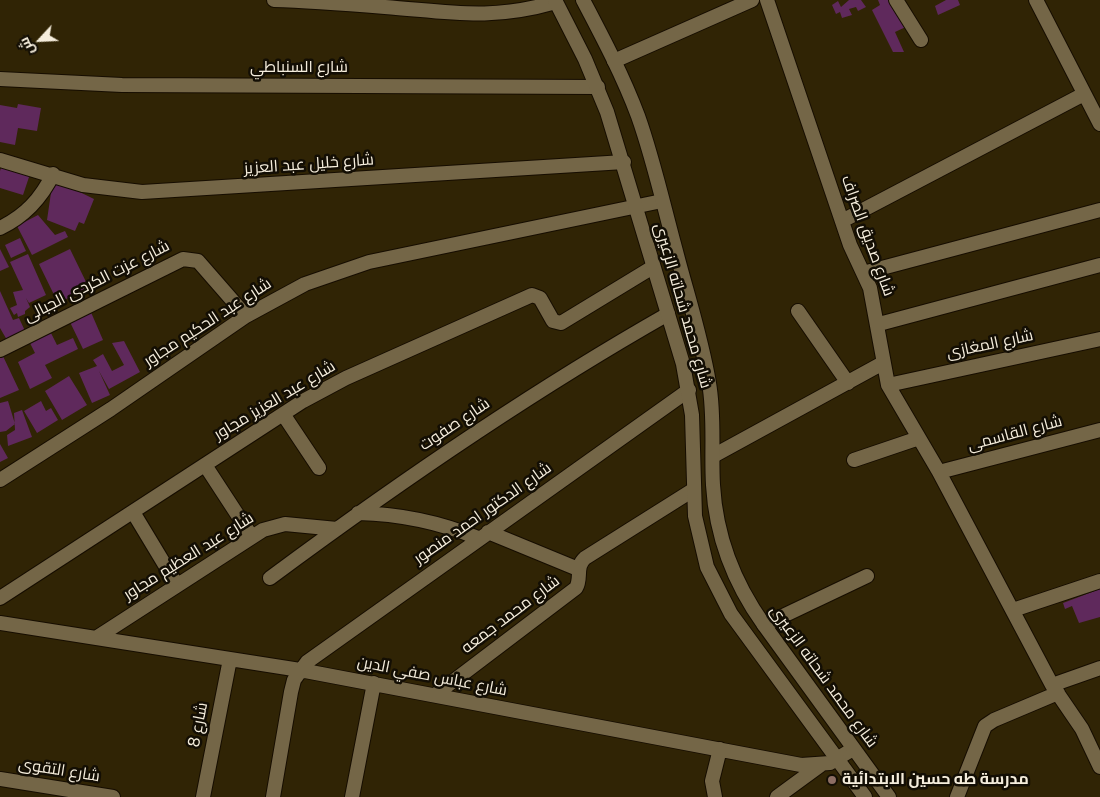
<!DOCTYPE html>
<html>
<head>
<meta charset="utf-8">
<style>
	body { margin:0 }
	#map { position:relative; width:1100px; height:797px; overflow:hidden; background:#302405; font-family:Poppins,Cairo,sans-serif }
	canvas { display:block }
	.north { position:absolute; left:15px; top:15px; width:50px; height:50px; -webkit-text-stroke:4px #130e04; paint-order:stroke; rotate:245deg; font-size:14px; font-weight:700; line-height:20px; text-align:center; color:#f5eddc }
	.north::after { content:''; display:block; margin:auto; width:18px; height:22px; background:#f5eddc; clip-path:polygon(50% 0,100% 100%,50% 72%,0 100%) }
</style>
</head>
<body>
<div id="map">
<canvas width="1100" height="797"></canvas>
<div class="north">ش</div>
</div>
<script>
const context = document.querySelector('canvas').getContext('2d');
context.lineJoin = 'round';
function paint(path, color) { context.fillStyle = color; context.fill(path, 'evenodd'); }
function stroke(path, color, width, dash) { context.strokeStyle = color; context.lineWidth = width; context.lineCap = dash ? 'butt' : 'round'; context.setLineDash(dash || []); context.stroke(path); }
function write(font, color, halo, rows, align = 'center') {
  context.font = font + ' Poppins,Cairo,sans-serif'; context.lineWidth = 5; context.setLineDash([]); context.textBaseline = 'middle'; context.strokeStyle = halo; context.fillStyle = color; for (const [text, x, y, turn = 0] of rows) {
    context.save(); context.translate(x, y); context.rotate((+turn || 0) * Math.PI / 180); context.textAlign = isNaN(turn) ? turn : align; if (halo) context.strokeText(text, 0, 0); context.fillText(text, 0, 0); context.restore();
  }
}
paint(new Path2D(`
	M849,0H861L866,7L858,11L856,7L849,9L852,15L842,18L840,12L836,14L832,5L838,1L841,7Z
	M878,0H893L910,25L895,32L904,52H893L872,10L880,5Z
	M946,0H958L960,5L938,15L935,6Z
	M18,104L41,108L37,131L18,128L15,145L0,142V105L17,108Z
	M3,162L31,171L23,195L0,188V171Z
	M53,179L94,199L84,224L79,222L75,231L47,220Z
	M38,215L55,235L65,231L68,237L32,255L17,226Z
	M20,238L26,251L11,258L5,245Z
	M0,249L9,267L0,271Z
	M70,249L89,288L58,303L39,264Z
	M28,254L46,295L29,303L26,298L30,307L25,311V314L18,317L17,313L14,315L10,308L17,305L13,292L23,290L10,262Z
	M0,291L13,320L19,318L25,331L7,340L0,328Z
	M90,310L103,340L83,349L69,320Z
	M50,331L57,345L73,338L78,349L45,365L52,378L30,389L18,362L35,353L29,341Z
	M124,341L140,372L109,389L99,371L110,395L92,403L79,373L97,366L93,360L103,354L112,371L124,365L112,343Z
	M2,354L19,390L0,398V355Z
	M69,376L87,405L62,420L45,391Z
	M8,401L15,424L6,431L0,432V403Z
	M41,401L46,411L51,408L58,420L37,433L24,411Z
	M22,410L32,437L8,446L7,435L15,430L14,413Z
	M0,444L8,458L0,462Z
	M1100,589V617L1079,623L1072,606L1065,609L1063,603Z`), '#5f295c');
const minor = new Path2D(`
	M274,0C311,1 348,4 385,7C451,12 490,21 556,2
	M767,0L850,245L870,288L888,385L939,472L1052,685L1082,729L1100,767
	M896,0L921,40
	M1036,0L1100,124
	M614,61L752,0
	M0,79L122,85L598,87
	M0,160L83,185L142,192L624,162
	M842,221L1084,94
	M0,228C25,216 41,199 53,174
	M863,273L1100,210
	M798,311L848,383
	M879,324L1100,265
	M0,350L183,259L198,261L246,316
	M888,385L1100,339
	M283,414L319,468
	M713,456L883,363
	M854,460L919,438
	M205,465L252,537
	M939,472L1100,430
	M0,480L111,409L246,316L305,284L369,262L662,201
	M133,512L177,585
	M358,513C400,514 439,522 478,538
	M488,532L578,569
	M270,578C398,483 529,393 668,314
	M0,598L303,401L346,378L532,295L540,298L553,321L561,323L653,267
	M1013,610L1100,581
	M0,623L300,670L801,765L830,763L853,749
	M764,625L867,576
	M96,638L263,530L285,524L337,529
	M1052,685L1100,668
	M435,695L576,588C582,578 575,567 585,558L693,490
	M0,779L113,797
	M203,797L230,659
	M273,797L291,692L294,680L307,662L689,390
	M352,797L374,683
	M715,797L712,781L720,749
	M777,797L822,764
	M957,797L985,726L994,720L1058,693`);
const tertiary = new Path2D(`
	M555,0L585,59L607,112L683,364L692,415L695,516L707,567L731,614L865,797
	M583,0C603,38 623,76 638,116C654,161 664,208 677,255C688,297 702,340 709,383C715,417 711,451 713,485C716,537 734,583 764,625L889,797`);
stroke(minor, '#160d00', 16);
stroke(tertiary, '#160d00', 16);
stroke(minor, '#746647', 14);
stroke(tertiary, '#746647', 14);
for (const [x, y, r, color] of [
	[832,780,5,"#8d6e63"]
]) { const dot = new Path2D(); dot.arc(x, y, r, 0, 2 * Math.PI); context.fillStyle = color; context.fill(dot); stroke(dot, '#130e04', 2); }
write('16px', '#f5eddc', '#130e04', [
	["شارع السنباطي",299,68],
	["شارع خليل عبد العزيز",309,165,-4],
	["شارع صديق الصراف",867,236,70],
	["شارع عزت الكردى الجبالى",97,282,-27],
	["شارع محمد شحاته الزعيرى",682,306,74],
	["شارع عبد الحكيم مجاور",208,323,-33],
	["شارع المغازى",990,345,-12],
	["شارع عبد العزيز مجاور",275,401,-31],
	["شارع صفوت",455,425,-34],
	["شارع القاسمى",1015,434,-15],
	["شارع الدكتور احمد منصور",483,514,-35],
	["شارع عبد العظيم مجاور",189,557,-32],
	["شارع محمد جمعه",511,615,-37],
	["شارع عباس صفي الدين",432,677,11],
	["شارع محمد شحاته الزعيرى",823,677,54],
	["شارع 8",199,725,-79],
	["شارع التقوى",59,771,9]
]);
write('bold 16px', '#f5eddc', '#130e04', [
	["مدرسة طه حسين الابتدائية",842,780]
], 'left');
</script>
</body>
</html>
